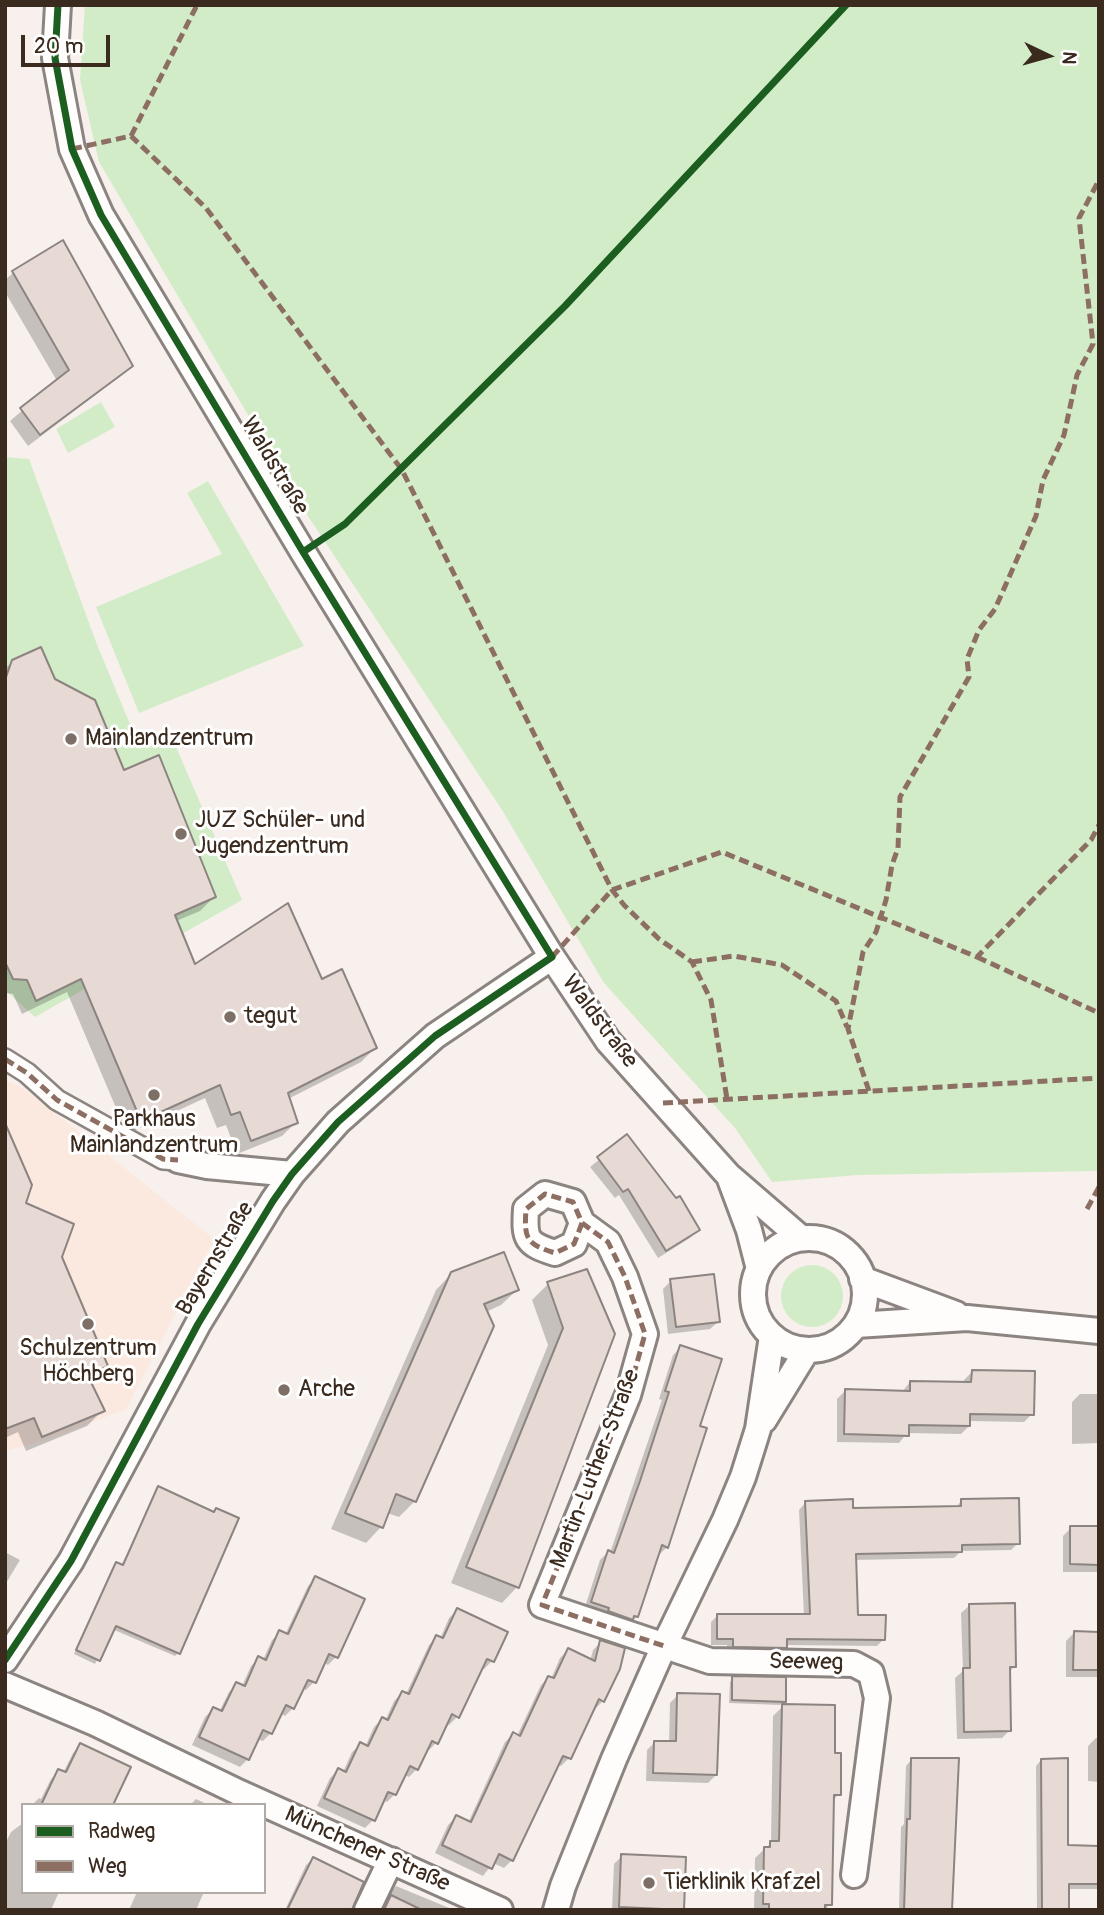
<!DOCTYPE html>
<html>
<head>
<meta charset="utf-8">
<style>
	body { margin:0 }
	#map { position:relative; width:1104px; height:1915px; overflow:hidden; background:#f8f0ec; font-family:Pangolin,sans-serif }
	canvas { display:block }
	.frame { position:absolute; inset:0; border:7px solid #3b2a1e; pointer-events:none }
	.legend { position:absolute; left:21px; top:1803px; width:245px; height:91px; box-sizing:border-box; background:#fff; border:2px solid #b1aaa5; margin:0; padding:9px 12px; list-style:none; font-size:21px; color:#3b2a1e }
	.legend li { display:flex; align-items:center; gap:14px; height:35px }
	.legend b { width:35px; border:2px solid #b1aaa5 }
	.north { position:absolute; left:1013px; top:21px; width:70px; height:70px; -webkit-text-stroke:5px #fff; paint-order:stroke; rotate:95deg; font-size:19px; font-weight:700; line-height:28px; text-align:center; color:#3b2a1e }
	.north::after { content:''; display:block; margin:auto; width:24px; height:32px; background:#3b2a1e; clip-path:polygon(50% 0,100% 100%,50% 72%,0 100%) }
	.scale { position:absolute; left:21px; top:35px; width:89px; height:32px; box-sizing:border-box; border:4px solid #3b2a1e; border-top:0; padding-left:9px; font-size:21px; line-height:24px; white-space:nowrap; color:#3b2a1e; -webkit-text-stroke:5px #fff; paint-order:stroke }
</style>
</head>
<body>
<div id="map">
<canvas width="1104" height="1915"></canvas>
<div class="frame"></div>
<ul class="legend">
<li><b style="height:9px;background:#1b5e20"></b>Radweg</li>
<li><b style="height:9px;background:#8d6e63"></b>Weg</li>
</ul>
<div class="north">N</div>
<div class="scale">20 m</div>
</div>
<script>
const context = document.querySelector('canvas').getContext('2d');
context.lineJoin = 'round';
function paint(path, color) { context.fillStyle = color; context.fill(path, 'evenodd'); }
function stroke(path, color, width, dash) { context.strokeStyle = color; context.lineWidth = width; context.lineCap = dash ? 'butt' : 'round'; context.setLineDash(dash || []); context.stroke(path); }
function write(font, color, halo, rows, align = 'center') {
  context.font = font + ' Pangolin,sans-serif'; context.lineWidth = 6; context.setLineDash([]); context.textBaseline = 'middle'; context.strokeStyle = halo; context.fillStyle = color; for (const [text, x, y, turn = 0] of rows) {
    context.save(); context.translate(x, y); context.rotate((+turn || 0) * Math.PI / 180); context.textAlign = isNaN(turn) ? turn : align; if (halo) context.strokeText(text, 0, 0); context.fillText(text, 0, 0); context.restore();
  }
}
paint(new Path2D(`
	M5,1080L23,1088L214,1239L126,1409L44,1441L5,1451Z`), '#fbe8df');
paint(new Path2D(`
	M85,5H1099V1171L858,1175L772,1182L735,1128L604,983L502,810L304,510L99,162L80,80Z
	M101,402L115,427L68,453L56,429Z
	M5,457L29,459L96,642L139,746L170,733L242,900L35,1017L5,990Z
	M208,481L304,646L139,713L96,607L222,554L187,493Z
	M781 1296a31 31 0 1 1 62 0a31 31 0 1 1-62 0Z`), '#d3ecc8');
paint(new Path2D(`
	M13,273L131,365L119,377L28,446L10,421L57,381L5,292V280Z
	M13,661L54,680L214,897L200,911L176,921L194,966L321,981L375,1048L361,1062L288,1099L296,1122L282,1136L237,1154L226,1125L217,1128L205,1098L127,1134L67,992L22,1014L13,994L5,993V669Z
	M5,1128L24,1204L60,1257L106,1365L90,1381L103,1410L87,1426L26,1451L18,1432L5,1438Z
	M627,1137L698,1230L690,1238L658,1258L619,1195L615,1198L590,1167Z
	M586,1271L517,1587L502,1603L451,1583L548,1345L532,1300L548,1284Z
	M452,1273L517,1290L501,1305L486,1312L415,1501L399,1517L387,1513L381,1527L366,1543L331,1529L436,1290Z
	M671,1281L718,1322L710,1329L668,1334L663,1289Z
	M681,1347L698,1427L667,1547L659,1555L637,1616L629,1624L584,1610L600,1560L608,1552L610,1553L662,1400L659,1399L673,1355Z
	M972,1372L1032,1414L1024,1422L969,1421V1426L961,1434L907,1433L899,1443L837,1442V1399L845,1391L902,1392L910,1382L964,1383V1380Z
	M1080,1394H1099V1443L1072,1444V1402Z
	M158,1488L178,1653L175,1656L112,1629L95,1664L74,1654L113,1567L116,1564L121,1566Z
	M962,1500L1018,1543L1011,1550L961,1551L954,1558L855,1560L857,1616L884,1639L877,1646L785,1645L778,1654L727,1653V1645H711V1622L717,1616H804L799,1510L805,1503L852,1509L955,1508Z
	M1071,1528H1099V1572H1063V1536Z
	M5,1552L20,1560L5,1585Z
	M316,1578L336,1657L328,1665L323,1662L314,1682L306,1690L302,1688L293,1708L285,1716L280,1713L271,1733L263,1741L257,1739L248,1759L240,1767L192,1745L205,1717L213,1709L219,1712L229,1692L237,1684L242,1686L251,1666L259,1658L263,1660L272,1640L280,1633L285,1635L308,1586Z
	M969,1606L1015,1666L1008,1673L1010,1730L1002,1738L957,1739L955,1678L963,1671L961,1613Z
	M457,1610L492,1661L484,1669L481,1667L457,1717L449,1725L446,1723L437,1742L429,1750L426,1749L417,1769L409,1777L404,1775L395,1794L387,1802L382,1800L373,1820L365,1828L317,1806L330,1778L338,1770L343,1772L352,1752L360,1745L365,1747L374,1727L382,1719L385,1721L394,1701L402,1693L406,1694L429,1645L437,1637L440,1639L449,1618Z
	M1074,1633H1099V1677H1066V1641Z
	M601,1642L603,1701L595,1709L593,1708L569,1758L561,1766L557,1764L512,1860L504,1868L493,1863L483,1876L435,1853L448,1825L456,1817L468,1823L505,1742L513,1734L517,1736L541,1685L548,1678L551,1679L560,1658L568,1650L590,1661L593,1650Z
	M733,1678L784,1701L780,1705L729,1703L730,1682Z
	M678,1695L716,1775L708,1783L646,1781L647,1750L655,1742L669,1743L670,1703Z
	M783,1706L839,1794L832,1801L830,1904L825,1910H754L755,1858L771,1843L773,1716Z
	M1096,1738H1099V1782L1088,1781V1746Z
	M80,1745L102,1805H32L39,1798L41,1799L51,1779L59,1771L63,1773L73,1753Z
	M912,1759L950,1910H899L901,1827L904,1824L906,1766Z
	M1041,1760L1067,1847H1099V1889H1067V1910H1037L1036,1766Z
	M196,1799L209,1805H190Z
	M23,1823V1892H59L51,1910H5V1874L7,1869L5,1868V1844L11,1832Z
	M622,1856L682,1910H612L614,1864Z
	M313,1859L351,1910H285L306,1865Z
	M396,1886L454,1910H381L390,1893Z
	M137,1892H204L196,1910H129Z`), '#0003');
const building = new Path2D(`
	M63,240L133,366L40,435L20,408L69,370L12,271Z
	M41,647L55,679L95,700L124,770L159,755L216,897L175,915L195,964L288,903L322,979L342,969L377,1048L288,1093L298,1123L251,1141L240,1112L231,1115L220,1085L141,1121L81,979L36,1001L27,980L13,979L5,962V680L12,660Z
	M5,1123L32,1185L26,1203L74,1224L62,1257L108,1366L88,1376L105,1411L42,1437L34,1418L5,1429Z
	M627,1134L676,1198L680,1196L700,1230L666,1251L628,1189L623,1192L597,1157Z
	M504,1252L519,1290L484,1304L494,1326L416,1502L396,1494L383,1528L345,1513L451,1272Z
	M587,1269L615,1334L519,1588L466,1567L563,1328L547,1282Z
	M714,1274L720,1322L676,1327L670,1279Z
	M680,1345L722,1359L700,1426L707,1428L668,1548L662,1545L638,1617L634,1616L633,1620L608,1611L609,1608L591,1602L608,1550L614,1553L640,1481L669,1392L665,1391Z
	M972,1370L1035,1371L1034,1415L970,1414V1426L909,1425V1436L844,1434L845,1389L910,1391V1381L971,1382Z
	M158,1486L214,1512L216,1508L239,1518L180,1654L116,1626L100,1661L76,1650L116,1562L123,1565Z
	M1019,1498L1020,1544L962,1545V1552L856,1554L858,1615H886L885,1640L787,1639V1648L733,1647V1639H717V1614H810L805,1501L853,1499V1508L961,1506V1499Z
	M1070,1526H1099V1565L1070,1564Z
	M315,1576L365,1599L338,1658L329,1654L316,1683L308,1680L294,1709L286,1705L272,1734L263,1730L249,1760L199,1737L213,1707L222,1711L236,1682L245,1686L258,1656L266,1660L279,1630L288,1634Z
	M1015,1603L1016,1667H1010L1011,1731L964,1732L963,1668H970L969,1604Z
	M457,1608L508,1632L494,1662L487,1659L459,1718L452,1714L438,1744L432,1741L418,1770L410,1766L396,1795L388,1792L375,1821L324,1798L338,1768L346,1772L360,1742L368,1746L382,1717L388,1720L402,1691L409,1694L436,1635L443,1638Z
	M1074,1631L1099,1632V1670H1073Z
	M600,1640L625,1648L620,1669L604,1702L599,1699L571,1759L563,1756L513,1861L499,1854L492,1869L442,1845L456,1815L471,1822L513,1732L520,1736L548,1676L554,1678L568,1648L595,1661Z
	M732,1676L786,1677V1702L732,1700Z
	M677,1693L720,1694L717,1775L653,1773L654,1741H676Z
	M782,1704L835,1705V1753H841V1795H834L832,1905H825V1910L769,1909V1904H763L764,1847H770V1841H779Z
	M80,1743L131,1767L113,1805H41L58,1769L66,1772Z
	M911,1758H959L952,1910H904L907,1819H910Z
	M1068,1758V1845L1099,1846V1884H1069V1910H1042L1041,1759Z
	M621,1854L686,1857L684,1910L619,1907Z
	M313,1857L364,1882L352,1910H287Z
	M391,1895L422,1910H384Z`);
paint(building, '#e7d9d3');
stroke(building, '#8b8480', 2);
const pedestrian = new Path2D(`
	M5,1059L27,1073L57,1100L163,1159L178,1160`);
const minor = new Path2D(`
	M58,5L55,58L72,149L101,215L303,552L552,957L608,1041L728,1175L801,1238
	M178,1160L207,1166L292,1174
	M730,1179L749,1230L759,1269
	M582,1223L574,1244L555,1253C526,1244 524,1239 526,1209L545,1194L573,1202L582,1223L608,1242L625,1277L645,1334L628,1395L542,1605L710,1661L854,1664L871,1673L877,1698L854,1875
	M753 1294a56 56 0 1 1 112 0a56 56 0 1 1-112 0Z
	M862,1279L956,1314
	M856,1325L967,1318L1099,1331
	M764,1420L807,1350
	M5,1660L71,1561L198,1324L273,1201L292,1174L338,1122L435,1036L552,957
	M5,1685L95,1723L240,1793L500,1910
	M367,1910L391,1860
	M556,1910L563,1886L614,1759L664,1646L725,1520L743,1477L758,1429L772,1336`);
stroke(pedestrian, '#8b8480', 24);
stroke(minor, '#8b8480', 30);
stroke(pedestrian, '#fefdfc', 19);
stroke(minor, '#fefdfc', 24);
stroke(new Path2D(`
	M131,136L197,5
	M72,149L131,136L206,208L402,470L612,890L624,905L659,939L692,962L711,1000L727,1099
	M552,957L612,890L722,852L977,957L1091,840L1099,825
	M977,957L1099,1013
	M692,962L734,956L782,965L836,1001L847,1027
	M5,1059L27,1073L57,1100L163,1159L178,1160
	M869,1091L848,1029L863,952L876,932L886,900L892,865L898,848L900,797L969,677L967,659L979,630L995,609L1036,516L1043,480L1064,435L1077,375L1093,344L1079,218L1099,180
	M663,1103L1099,1078
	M1087,1209L1099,1187
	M582,1223L574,1244L555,1253C526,1244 524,1239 526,1209L545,1194L573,1202L582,1223L608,1242L625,1277L645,1334L628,1395L542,1605L664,1646`), '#8d6e63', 5, [10, 5]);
stroke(new Path2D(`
	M303,552L345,524L565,306L846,5
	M5,1660L71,1561L198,1324L273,1201L292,1174L338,1122L435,1036L552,957L303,552L101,215L72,149L55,58L58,5`), '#1b5e20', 7);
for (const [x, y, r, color] of [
	[71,739,7,"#7d6f66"],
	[181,834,7,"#7d6f66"],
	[230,1017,7,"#7d6f66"],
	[154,1095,7,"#7d6f66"],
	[88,1324,7,"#7d6f66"],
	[284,1390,7,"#7d6f66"],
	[649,1883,7,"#7d6f66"]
]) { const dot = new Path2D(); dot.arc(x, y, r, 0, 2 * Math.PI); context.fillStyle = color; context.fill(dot); stroke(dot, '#fff', 2.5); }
write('23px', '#3b2a1e', '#fff', [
	["Waldstraße",274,466,59],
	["Waldstraße",599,1022,53],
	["Bayernstraße",216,1259,-59],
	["Martin-Luther-Straße",596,1469,-69],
	["Seeweg",806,1663,1],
	["Münchener Straße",367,1850,24]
]);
write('23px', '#3b2a1e', '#fff', [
	["Mainlandzentrum",85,739],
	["JUZ Schüler- und",195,821],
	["Jugendzentrum",195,847],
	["tegut",244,1017],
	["Parkhaus",154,1120,"center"],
	["Mainlandzentrum",154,1146,"center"],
	["Schulzentrum",88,1349,"center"],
	["Höchberg",88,1375,"center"],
	["Arche",298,1390],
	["Tierklinik Krafzel",663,1883]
], 'left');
</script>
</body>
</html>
